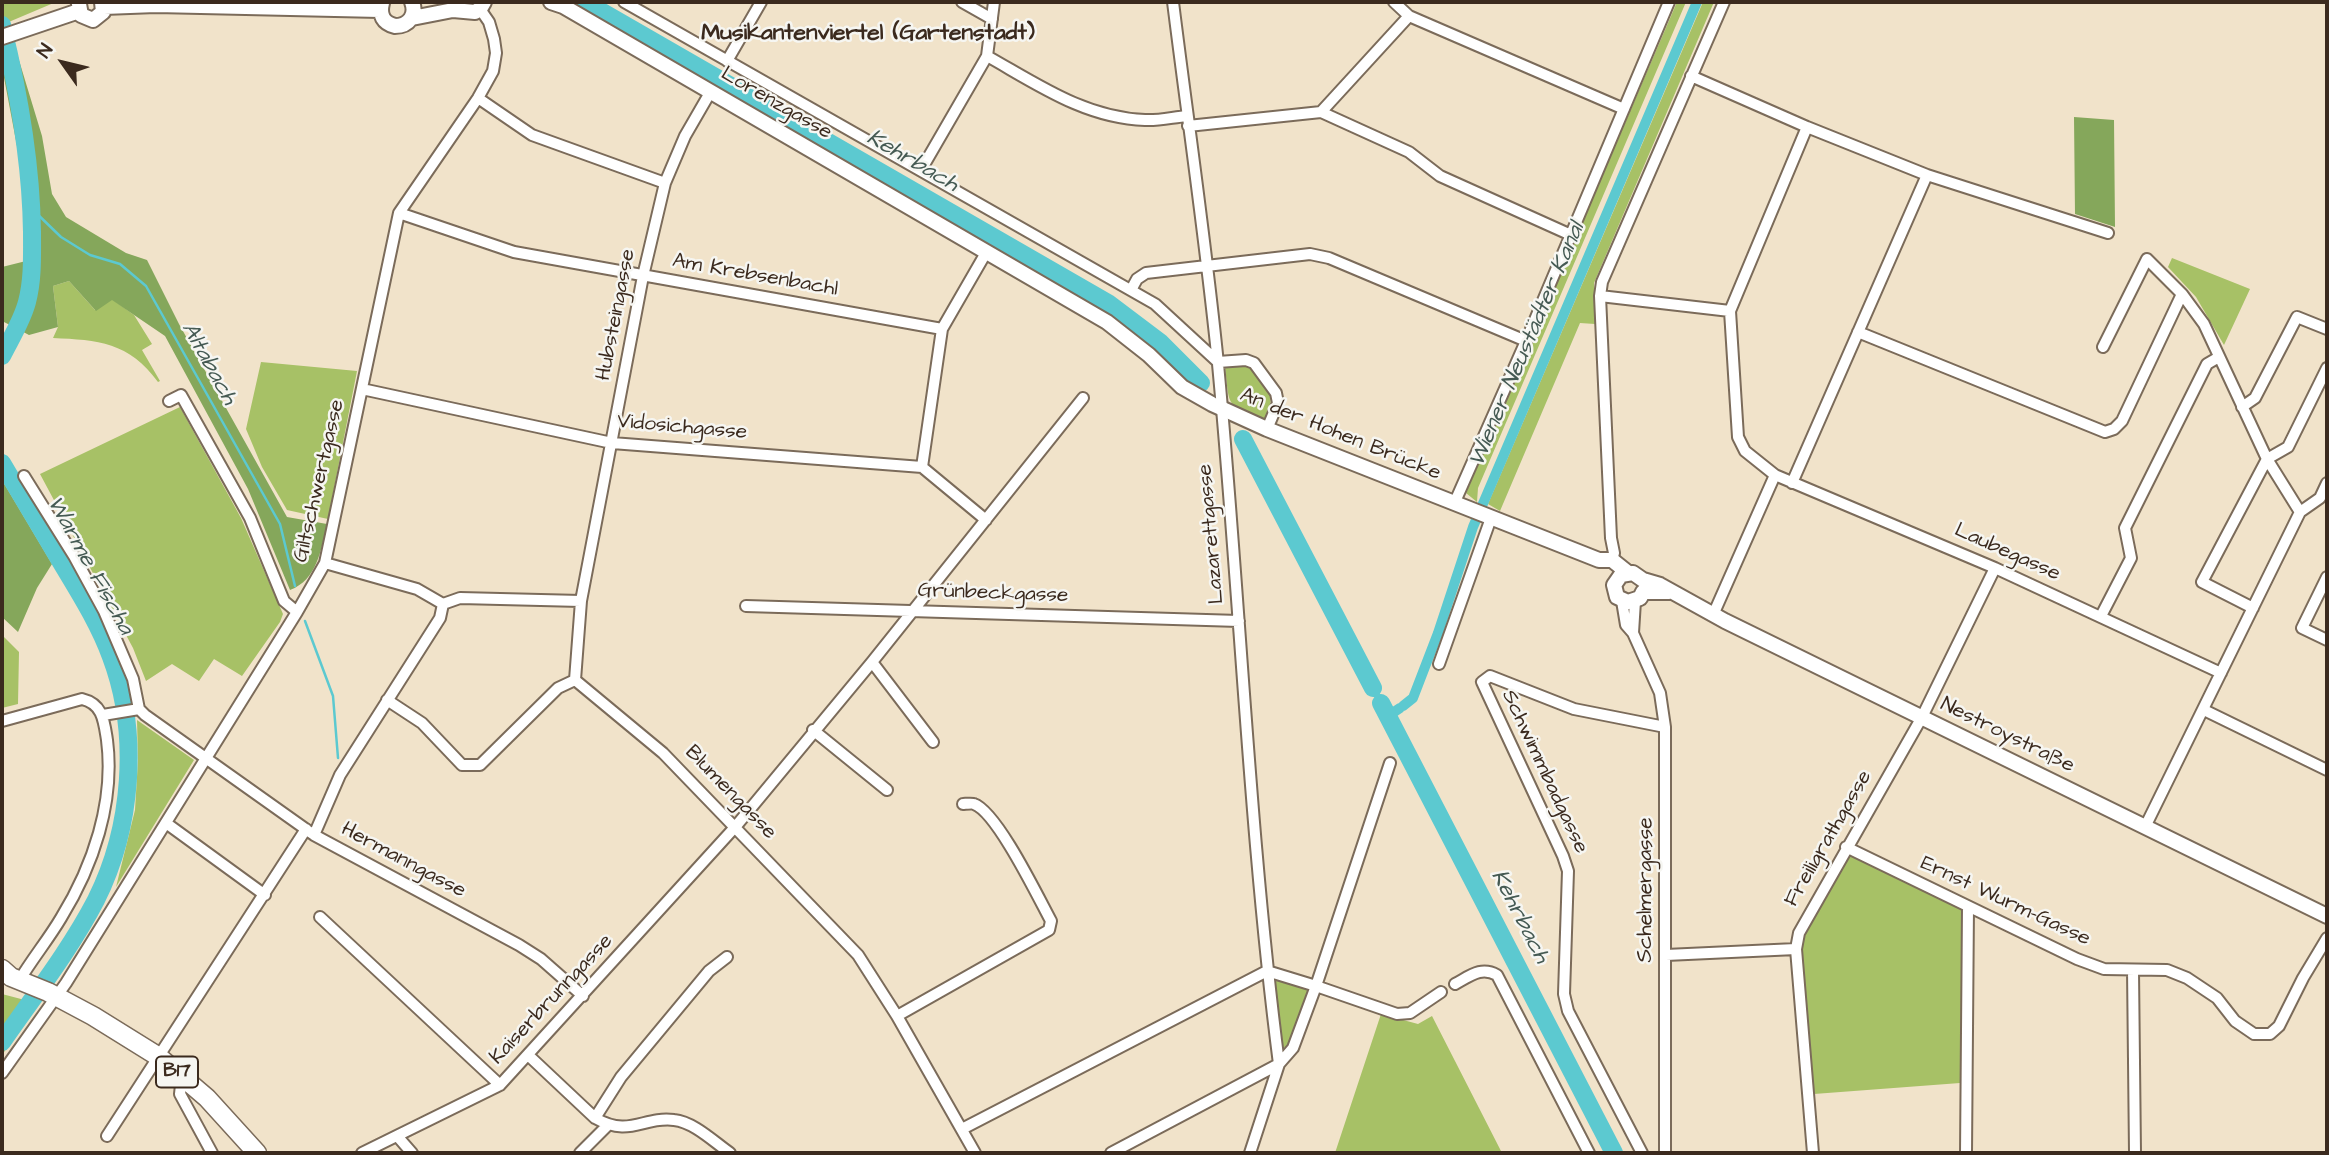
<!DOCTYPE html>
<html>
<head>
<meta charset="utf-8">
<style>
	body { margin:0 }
	#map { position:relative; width:2329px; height:1155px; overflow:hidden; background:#f1e3ca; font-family:"Architects Daughter",sans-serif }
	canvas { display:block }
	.frame { position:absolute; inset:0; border:4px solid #3b2a1e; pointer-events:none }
	.north { position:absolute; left:28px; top:28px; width:70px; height:70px; -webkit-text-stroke:5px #f6f6f2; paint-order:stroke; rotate:304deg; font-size:19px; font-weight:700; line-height:28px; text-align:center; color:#3b2a1e }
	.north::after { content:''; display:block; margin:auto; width:24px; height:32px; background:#3b2a1e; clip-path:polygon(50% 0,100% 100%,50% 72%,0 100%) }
</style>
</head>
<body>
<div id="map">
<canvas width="2329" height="1155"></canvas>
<div class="frame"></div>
<div class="north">N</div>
</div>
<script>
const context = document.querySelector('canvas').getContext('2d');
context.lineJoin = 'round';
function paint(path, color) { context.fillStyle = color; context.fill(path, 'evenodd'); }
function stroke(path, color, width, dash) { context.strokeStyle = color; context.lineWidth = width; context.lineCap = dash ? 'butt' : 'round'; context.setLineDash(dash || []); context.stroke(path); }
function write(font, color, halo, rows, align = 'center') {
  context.font = font + ' "Architects Daughter",sans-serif'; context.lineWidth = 5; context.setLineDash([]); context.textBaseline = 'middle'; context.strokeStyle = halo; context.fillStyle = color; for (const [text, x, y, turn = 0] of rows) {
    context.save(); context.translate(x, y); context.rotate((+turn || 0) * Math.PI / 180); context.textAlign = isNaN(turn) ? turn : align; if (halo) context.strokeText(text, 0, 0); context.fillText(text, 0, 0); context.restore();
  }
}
paint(new Path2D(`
	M2,2H56L4,24Z
	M1677,2H1686L1478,488L1477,502L1466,493Z
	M1703,2H1714L1594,283L1595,324L1580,323L1500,511L1488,504Z
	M2172,258L2250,289L2224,345L2196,297L2168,267Z
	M69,281L95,310L112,299L134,315L152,344L142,350L160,381L158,382C129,342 98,340 53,338L58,327L53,286Z
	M261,362L357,371L328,519L287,510L262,467L246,429Z
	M1245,364L1249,365C1266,387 1278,390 1266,419L1264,420C1225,403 1230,409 1225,367Z
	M180,407L241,518L283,614L280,622L242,676L214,659L199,681L172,664L146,681L133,648L40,474Z
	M2,635L19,652L18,704L2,708Z
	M137,720L194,760L116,887L135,810L138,760Z
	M1848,854L1963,910L1960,1083L1814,1094L1801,939Z
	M1277,978L1304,986L1308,992L1298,1027L1288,1048L1281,1047L1275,984Z
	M2,994L21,999L36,1006L2,1055Z
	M1381,1014L1418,1024L1432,1016L1502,1153H1335Z`), '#a7c166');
paint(new Path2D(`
	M18,57L42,136L52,194L66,217L126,253L147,260L179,324L287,517L327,524C321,550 317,580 290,590L248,489L165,336L112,300L96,311L69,281L53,286L58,327L29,335L4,322L2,324V267L26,261L24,183L2,67V64Z
	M2074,117L2114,120L2115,227L2075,214Z
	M2,480L52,564L37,588L18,632L2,617Z`), '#85a75b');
stroke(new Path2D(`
	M31,208L61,237L90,255L120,264L146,286L280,524L295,586
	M305,621L333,696L338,758`), '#5cc9d0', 2.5);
stroke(new Path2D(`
	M1403,706L1413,698L1438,633L1473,527L1697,2
	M1388,716L1400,708`), '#5cc9d0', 10);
stroke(new Path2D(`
	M585,2L1108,303L1161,343L1201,383
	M2,25C19,93 31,162 32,232C32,256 33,279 27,302C22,321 11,338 2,356
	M1243,439L1373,688
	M2,463C22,497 42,530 62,564C80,594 99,624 111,657C140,734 132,828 96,900C70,950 34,996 2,1042
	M1381,703L1614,1153`), '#5cc9d0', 18);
const minor = new Path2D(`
	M624,2L1155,304L1218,362L1246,360L1254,363L1276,393L1278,403L1267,429
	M962,2L992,19
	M1173,2C1188,122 1206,243 1218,364C1240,597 1249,832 1279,1064
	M1394,2L1409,16L1624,109
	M987,56C1037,84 1085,118 1145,120C1158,121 1174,117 1187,116
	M727,61L761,2
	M1691,76L1807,127L1927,175L2108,233
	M478,98L532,135L665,183
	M1321,112L1409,152L1440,176L1571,235
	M1188,126L1321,112L1409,16
	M1807,127L1730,311L1738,437L1745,451L1775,475L1995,568L2221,673
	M921,170L987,56L994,2
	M399,213L514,252L942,329
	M1131,290L1137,279L1146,273L1310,254L1329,258L1526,341
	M1600,296L1730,311
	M1858,332L2105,432L2114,429L2122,421L2182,294
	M2103,347L2147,259L2182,294L2204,324L2267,459L2300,512
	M362,389L612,443L922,467L986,520
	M169,401L181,395L250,518L284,601L297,612
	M2242,407L2255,398L2297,317L2327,329
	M922,467L942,329L987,251
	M24,476L74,556L104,611L133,679L139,709L145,715L314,835L519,945L541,959L583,996
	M1792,483L1927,175
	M1454,504L1526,341L1669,2
	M1612,560L1614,553L1611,538L1600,296L1602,282L1724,2
	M325,563L417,589L443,604L460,598L581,601
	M2327,577L2302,628L2327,640
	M1622,601L1626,625L1633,633L1660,693L1665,727V1153
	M746,606L1239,621
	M2253,608L2202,582L2267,459L2288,447L2327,368
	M1713,615L1775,475
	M2101,616L2131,558L2125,528L2207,364L2219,357
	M1633,633L1635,601
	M872,662L933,742
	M1439,664L1491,518
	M575,680L581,601L643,276L665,183L685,136L711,91
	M387,700L422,723L462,765H480L558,688L575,680L663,753L858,955L897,1016L975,1153
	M2204,710L2327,770
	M103,715L139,709
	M2,721L82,699C103,704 104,721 107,740C115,802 93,866 61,918C48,940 32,959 19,981
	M813,730L887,790
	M166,823L265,895
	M2145,827L2300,512L2320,498L2327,483
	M314,835L340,775L440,618L443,604
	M1846,847L2077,959L2104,969L2167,970L2187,978L2217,998L2235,1021L2254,1034H2270L2279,1026L2303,978L2327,938
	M320,917L500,1085
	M1666,955L1796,949
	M2133,970L2135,1153
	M1455,984C1470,976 1481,966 1497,975L1589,1153
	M897,1016L1049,930L1051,921C1038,897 997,812 974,804C972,803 965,804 963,804
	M528,1055L595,1118C630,1138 643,1116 674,1120C694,1122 714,1142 730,1153
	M2,1073L66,983L297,612L325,563L399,213L478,98L493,71L496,53L494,39L489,22L480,9
	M182,1076L180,1094L212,1153
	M595,1118L621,1077L709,971L727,957
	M962,1129L1267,971L1316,986L1397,1014L1410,1013L1441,992
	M107,1136L306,829
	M398,1137L412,1153
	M362,1153L500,1085L736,826L872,662L1083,398
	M580,1153L608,1125
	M1111,1153L1279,1064
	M1250,1153L1279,1064L1293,1048L1316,986L1390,763
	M1642,1153L1568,1011L1564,994L1568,871L1563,856L1482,682L1490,676L1574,709L1665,727
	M1813,1153L1796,949L1799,933L1922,717L1995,568
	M1966,1153L1968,907`);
const tertiary = new Path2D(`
	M551,2L563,6L1107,322L1149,355L1182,387L1212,404L1267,429L1599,560H1612L1627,572
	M382,3C379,15 383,23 395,26C409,26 417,15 412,2
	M79,4L81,15L93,20L103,12L102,2
	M104,7L156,5L380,10
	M412,18L453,10L475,12L480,9L484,2
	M2,37L79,11
	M1669,592H1643L1640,598L1628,602L1617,597L1614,585L1621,575L1633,573L1643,580L1660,585L1725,621L2327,916`);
const primary = new Path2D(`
	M2,969L11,977L48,992L93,1016L159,1057L207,1098L257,1153`);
stroke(minor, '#7b6b5a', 14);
stroke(tertiary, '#7b6b5a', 18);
stroke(primary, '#7b6b5a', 21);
stroke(minor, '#fff', 10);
stroke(tertiary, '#fff', 14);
stroke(primary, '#fff', 18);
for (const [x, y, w] of [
	[177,1072,42]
]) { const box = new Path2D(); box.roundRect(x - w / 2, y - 15.5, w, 31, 5); context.fillStyle = '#f6f6f2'; context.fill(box); stroke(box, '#3b2a1e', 2); }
write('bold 19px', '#3b2a1e', null, [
	["B17",177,1072]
]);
write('21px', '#3b2a1e', '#f6f6f2', [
	["Lorenzgasse",776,104,30],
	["Am Krebsenbachl",755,276,10],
	["Hubsteingasse",617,315,-79],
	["Vidosichgasse",682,428,5],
	["An der Hohen Brücke",1340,435,22],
	["Giltschwertgasse",320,481,-77],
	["Lazarettgasse",1212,534,-95],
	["Laubegasse",2007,553,24],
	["Grünbeckgasse",993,594,2],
	["Nestroystraße",2007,736,26],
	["Schwimmbadgasse",1544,772,65],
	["Blumengasse",730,793,46],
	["Freiligrathgasse",1829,839,-60],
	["Hermanngasse",403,861,28],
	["Schelmergasse",1647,890,-90],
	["Ernst Wurm-Gasse",2005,902,25],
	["Kaiserbrunngasse",552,1000,-47]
]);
write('bold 23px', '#3b2a1e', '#f6f6f2', [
	["Musikantenviertel (Gartenstadt)",868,34]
]);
write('italic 23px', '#455a53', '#f6f6f2', [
	["Kehrbach",912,162,30],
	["Wiener Neustädter Kanal",1528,345,-67],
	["Altabach",208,364,61],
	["Warme Fischa",89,566,61],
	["Kehrbach",1519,917,63]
]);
</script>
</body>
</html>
